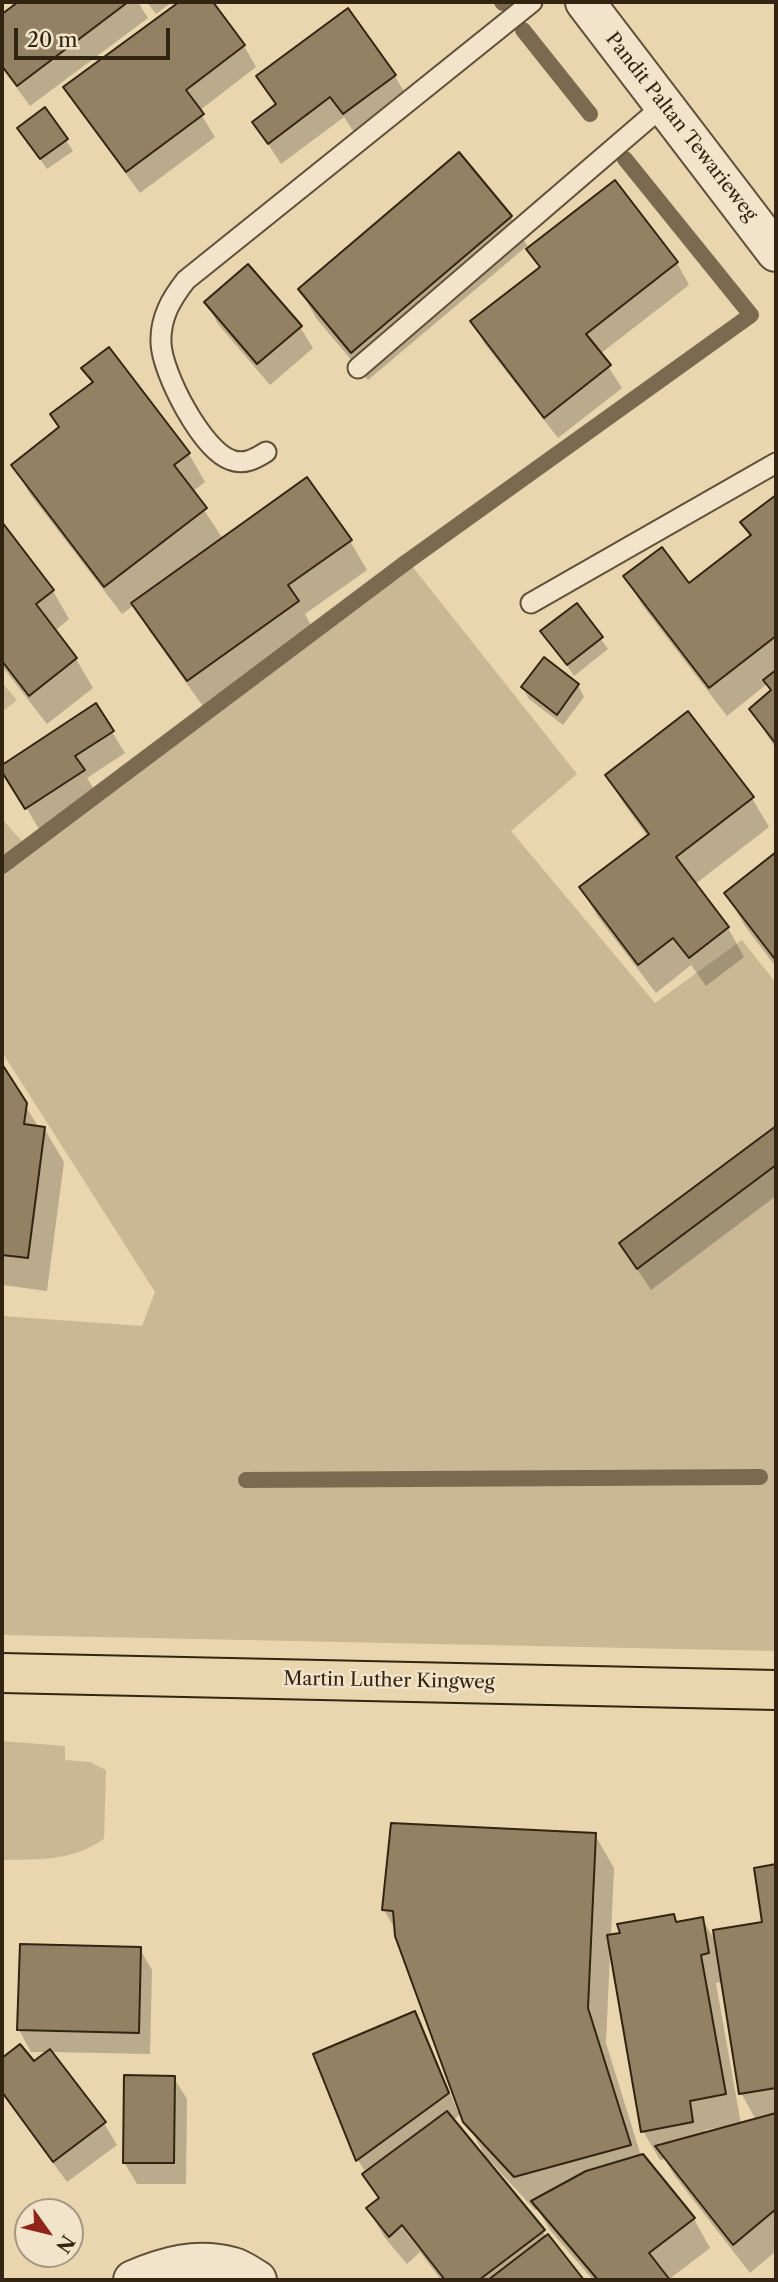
<!DOCTYPE html>
<html>
<head>
<meta charset="utf-8">
<style>
	body { margin:0 }
	#map { position:relative; width:778px; height:2282px; overflow:hidden; background:#e9d6af; font-family:"Libre Caslon Text",serif }
	canvas { display:block }
	.frame { position:absolute; inset:0; border:4px solid #332411; pointer-events:none }
	.north { position:absolute; left:14px; top:2198px; width:70px; height:70px; box-sizing:border-box; background:#f1e4cb; border:2px solid #a59781; border-radius:50%; rotate:124deg; font-size:19px; font-weight:700; line-height:28px; text-align:center; color:#332411 }
	.north::after { content:''; display:block; margin:auto; width:24px; height:32px; background:#8f2418; clip-path:polygon(50% 0,100% 100%,50% 72%,0 100%) }
	.scale { position:absolute; left:14px; top:28px; width:156px; height:32px; box-sizing:border-box; border:4px solid #332411; border-top:0; padding-left:9px; font-size:21px; line-height:24px; white-space:nowrap; color:#332411; -webkit-text-stroke:5px #f1e4cb; paint-order:stroke }
</style>
</head>
<body>
<div id="map">
<canvas width="778" height="2282"></canvas>
<div class="frame"></div>
<div class="north">N</div>
<div class="scale">20 m</div>
</div>
<script>
const context = document.querySelector('canvas').getContext('2d');
context.lineJoin = 'round';
function paint(path, color) { context.fillStyle = color; context.fill(path, 'evenodd'); }
function stroke(path, color, width, dash) { context.strokeStyle = color; context.lineWidth = width; context.lineCap = dash ? 'butt' : 'round'; context.setLineDash(dash || []); context.stroke(path); }
function write(font, color, halo, rows, align = 'center') {
  context.font = font + ' "Libre Caslon Text",serif'; context.lineWidth = 5; context.setLineDash([]); context.textBaseline = 'middle'; context.strokeStyle = halo; context.fillStyle = color; for (const [text, x, y, turn = 0] of rows) {
    context.save(); context.translate(x, y); context.rotate((+turn || 0) * Math.PI / 180); context.textAlign = isNaN(turn) ? turn : align; if (halo) context.strokeText(text, 0, 0); context.fillText(text, 0, 0); context.restore();
  }
}
paint(new Path2D(`
	M408,561L577,774L511,831L655,1003L742,940L776,983V1651L2,1635V1316L142,1326L155,1292L2,1052V819L27,847Z
	M2,683L17,700L2,712Z
	M2,1741L65,1746V1760L90,1762L106,1770L104,1839C69,1862 42,1859 2,1860Z`), '#cab894');
paint(new Path2D(`
	M20,2H138L148,18L30,106L2,68V16Z
	M147,2H172L156,14Z
	M181,2H211L244,46L256,67L199,111L215,137L140,193L78,109L66,88Z
	M258,76H395L407,97L356,135L344,117L281,164L254,122L276,106Z
	M19,129L66,140L73,151L47,169Z
	M459,155L511,217L529,249L615,183L677,263L689,285L600,354L622,388L558,438L484,343L472,321L540,269L527,246L368,380L316,318L300,289Z
	M206,302L300,327L313,348L270,385L218,324Z
	M84,369L189,454L205,482L192,492L223,539L350,541L367,570L305,614L314,631L205,709L150,632L134,605L122,614L30,494L13,465L60,428L93,384Z
	M776,497V749L751,710L772,692L767,684L727,716L642,605L625,576L689,585L751,537L743,522Z
	M2,525L53,591L69,619L55,631L76,659L93,688L47,724L2,666Z
	M577,605L608,649L574,676L543,631Z
	M578,685L584,697L563,725L529,699L523,688Z
	M95,705L125,753L87,778L96,792L39,829L2,767Z
	M607,776L752,798L769,827L694,885L728,928L744,957L706,986L691,965L656,993L598,917L581,888L648,837L624,804Z
	M776,854V967L745,926L726,893Z
	M2,1068L39,1128H44L64,1162L47,1291L2,1285Z
	M776,1128V1196L651,1290L621,1244Z
	M595,1835L614,1868L611,1936L673,1916L678,1924L702,1919L717,1944L764,1923L756,1869L776,1866V2251L750,2273L674,2175L665,2159L660,2160L643,2131L610,1953L606,2043L641,2156L694,2219L710,2248L668,2280H593L550,2230L538,2209L535,2210L490,2161L488,2163L581,2280H441L420,2252L407,2264L385,2238L368,2209L379,2200L364,2175L366,2173L358,2160L315,2055L414,2013L426,2035L458,2112L461,2111L396,1931L384,1910ZM723,1982L741,2093L756,2120L741,2124L716,1983ZM462,2113L486,2158L485,2159L453,2120ZM722,2127V2130L706,2134L705,2130Z
	M140,1949L152,1970L150,2054L51,2052L104,2123L117,2145L67,2182L2,2094V2060L20,2046L33,2064L49,2052H31L19,2030Z
	M174,2078L187,2099L186,2184H137L124,2162Z`), '#0003');
stroke(new Path2D(`
	M502,2L503,3
	M523,30L590,114
	M2,866L408,561L751,315L625,159
	M246,1480L760,1477`), '#7b6a4f', 16);
const building = new Path2D(`
	M18,2H128L17,86L2,66V14Z
	M179,2H213L245,45L186,90L204,114L126,172L63,87Z
	M348,8L396,75L343,114L330,97L268,144L252,122L276,104L256,76Z
	M45,107L68,139L40,159L17,128Z
	M459,152L512,216L351,353L298,289Z
	M615,180L678,262L586,334L611,365L544,418L470,321L540,267L526,249Z
	M248,264L302,326L257,364L204,302Z
	M109,347L190,453L174,465L207,508L104,587L11,465L59,427L50,414L93,382L81,368Z
	M307,477L352,540L288,585L299,601L187,681L131,603Z
	M776,495V636L709,688L623,576L662,547L689,583L751,535L740,522Z
	M2,522L54,590L36,604L77,658L29,696L2,661Z
	M577,603L603,637L567,665L540,631Z
	M544,657L579,684L557,715L521,687Z
	M776,670V744L749,709L771,690L763,680Z
	M96,703L114,731L75,756L85,770L25,809L2,772V765Z
	M688,711L754,797L676,857L729,927L689,958L673,938L638,965L579,887L649,834L605,775Z
	M776,852V956L774,958L724,893Z
	M2,1064L27,1103L24,1124L45,1127L28,1258L2,1255Z
	M776,1126V1165L637,1269L619,1243Z
	M391,1823L596,1833L588,2008L631,2145L514,2177L463,2122L395,1936L393,1911L382,1910Z
	M776,1864V2088L739,2094L713,1930L762,1922L754,1868Z
	M674,1914L676,1922L703,1917L709,1953L701,1955L726,2094L690,2101L693,2122L641,2132L607,1935L620,1933L617,1924Z
	M20,1944L141,1947L139,2033L17,2030Z
	M415,2011L449,2093L356,2161L313,2054Z
	M20,2044L34,2061L50,2049L106,2122L53,2162L2,2092V2058Z
	M124,2075L175,2076L174,2163H123Z
	M447,2111L545,2230L479,2280H445L402,2225L389,2237L366,2208L379,2198L362,2174Z
	M776,2113V2209L733,2245L655,2146Z
	M643,2154L695,2218L649,2253L670,2280H598L531,2201L586,2171Z
	M548,2234L584,2280H488Z`);
paint(building, '#928163');
stroke(building, '#332411', 2);
const service = new Path2D(`
	M358,368L664,105
	M266,452C255,459 244,465 231,460C202,450 162,373 161,343C160,318 171,299 186,280L532,2
	M531,603L776,463`);
const minor = new Path2D(`
	M585,2L776,252
	M133,2280C166,2266 197,2257 233,2267C241,2269 250,2276 257,2280`);
const primary = new Path2D(`
	M2,1673L776,1690`);
stroke(service, '#605038', 23);
stroke(minor, '#605038', 42);
stroke(primary, '#332411', 42);
stroke(service, '#f1e4cb', 19);
stroke(minor, '#f1e4cb', 38);
stroke(primary, '#e9d6af', 38);
write('19px', '#332411', '#f1e4cb', [
	["Pandit Paltan Tewarieweg",681,127,52],
	["Martin Luther Kingweg",389,1681,1]
]);
</script>
</body>
</html>
